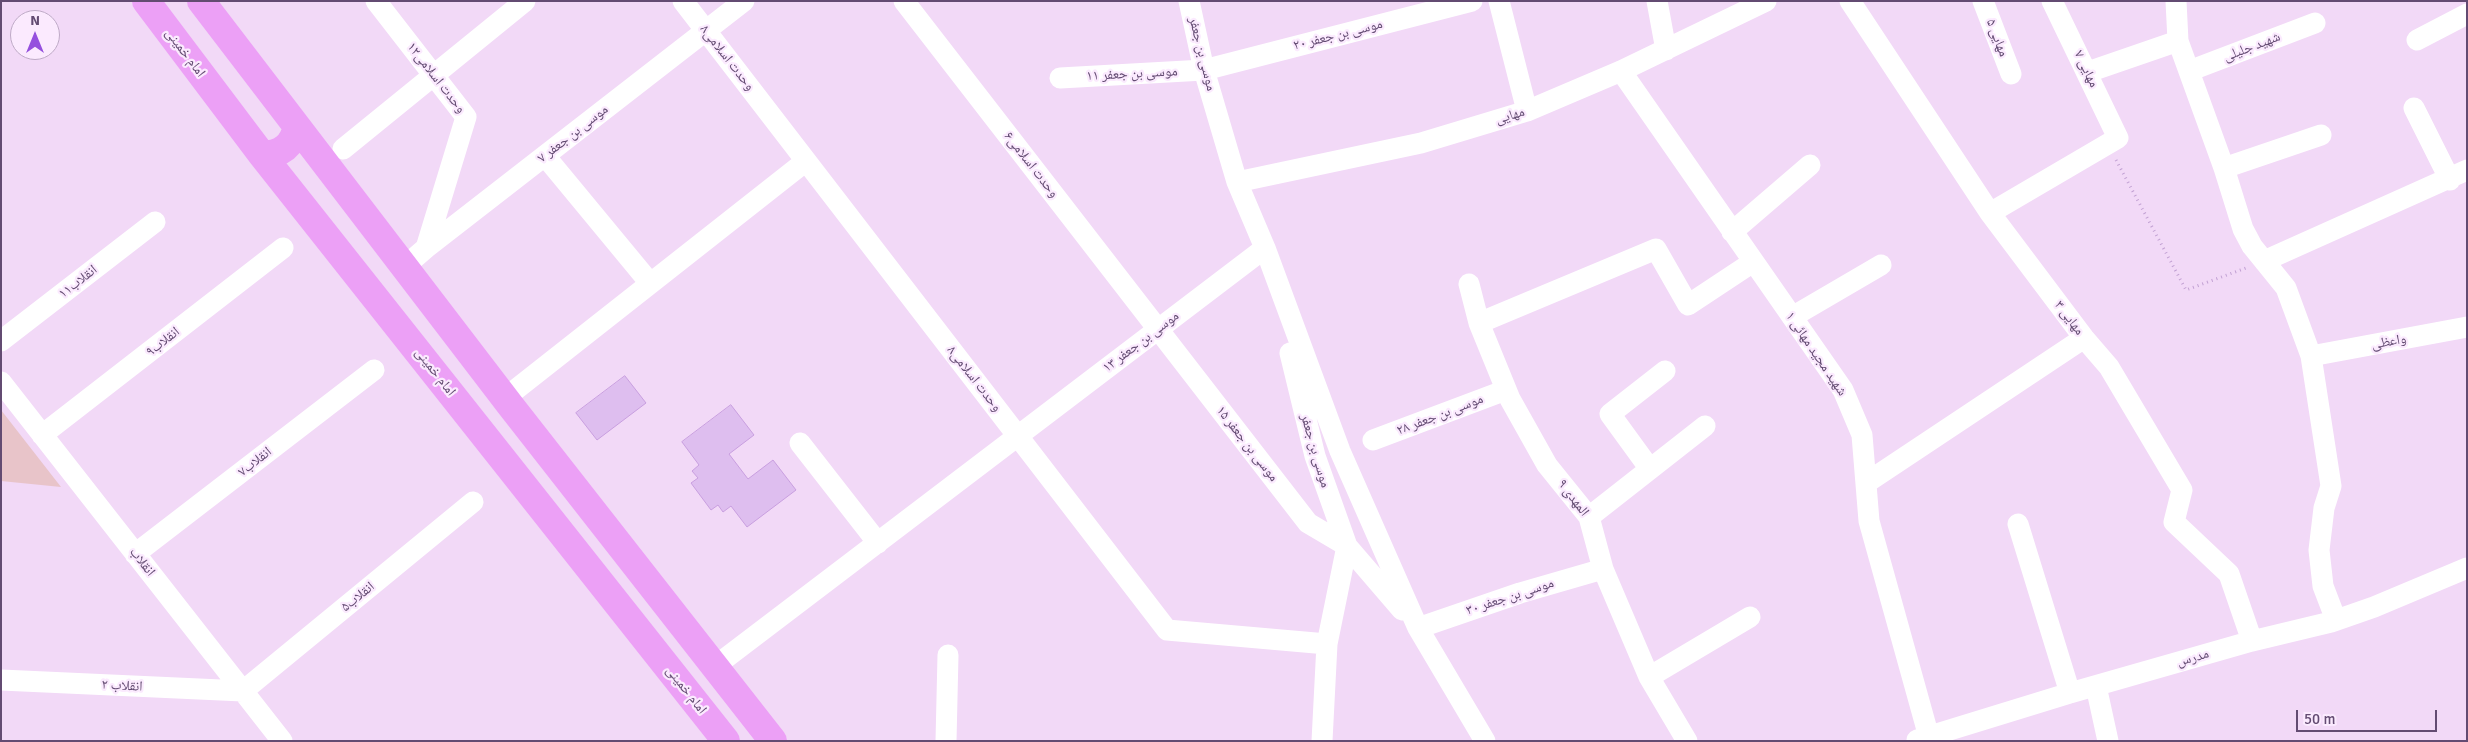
<!DOCTYPE html>
<html>
<head>
<meta charset="utf-8">
<style>
	body { margin:0 }
	#map { position:relative; width:2468px; height:742px; overflow:hidden; background:#f8e5fb; font-family:Signika,sans-serif }
	canvas { display:block }
	.frame { position:absolute; inset:0; border:2px solid #634b72; pointer-events:none }
	.north { position:absolute; left:10px; top:10px; width:50px; height:50px; box-sizing:border-box; background:#fbeafe; border:1px solid #beaac6; border-radius:50%; rotate:0deg; font-size:14px; font-weight:700; line-height:20px; text-align:center; color:#634b72 }
	.north::after { content:''; display:block; margin:auto; width:18px; height:22px; background:#9550de; clip-path:polygon(50% 0,100% 100%,50% 72%,0 100%) }
	.scale { position:absolute; left:2296px; top:710px; width:141px; height:22px; box-sizing:border-box; border:2px solid #634b72; border-top:0; padding-left:6px; font-size:15px; line-height:18px; white-space:nowrap; color:#634b72; -webkit-text-stroke:4px #fbeafe; paint-order:stroke }
</style>
</head>
<body>
<div id="map">
<canvas width="2468" height="742"></canvas>
<div class="frame"></div>
<div class="north">N</div>
<div class="scale">50 m</div>
</div>
<script>
const context = document.querySelector('canvas').getContext('2d');
context.lineJoin = 'round';
function paint(path, color) { context.fillStyle = color; context.fill(path, 'evenodd'); }
function stroke(path, color, width, dash) { context.strokeStyle = color; context.lineWidth = width; context.lineCap = dash ? 'butt' : 'round'; context.setLineDash(dash || []); context.stroke(path); }
function write(font, color, halo, rows, align = 'center') {
  context.font = font + ' Signika,"Noto Naskh Arabic",sans-serif'; context.lineWidth = 4.5; context.setLineDash([]); context.textBaseline = 'middle'; context.strokeStyle = halo; context.fillStyle = color; for (const [text, x, y, turn = 0] of rows) {
    context.save(); context.translate(x, y); context.rotate((+turn || 0) * Math.PI / 180); context.textAlign = isNaN(turn) ? turn : align; if (halo) context.strokeText(text, 0, 0); context.fillText(text, 0, 0); context.restore();
  }
}
paint(new Path2D(`
	M1,1H2467V741H1ZM20,20H50V50H20Z`), '#f2d9f7');
paint(new Path2D(`
	M1,410L61,487L1,481Z`), '#e8c4c9');
const building = new Path2D(`
	M625,376L646,403L597,440L576,413Z
	M731,405L754,435L729,454L748,479L773,460L796,490L747,527L731,506L723,512L718,505L711,510L691,483L698,478L692,471L699,465L682,442Z`);
paint(building, '#debeef');
stroke(building, '#c99fe0', 1);
stroke(new Path2D(`
	M2116,160L2186,290L2246,268`), '#c2a1d3', 3, [1, 4]);
stroke(new Path2D(`
	M376,1L466,117L426,248
	M683,1L1167,630L1327,644
	M904,1L1308,523L1347,546L1327,644L1322,741
	M1189,1L1204,70L1237,182L1265,248L1340,451L1418,628L1485,741
	M1499,1L1527,111
	M1657,1L1666,50
	M1850,1L1990,213L2084,338L2109,367L2182,490L2174,522L2229,574L2252,641
	M1983,1L2011,74
	M2176,1L2178,41
	M2417,40L2467,14
	M1621,71L1843,390L1862,435L1869,521L1929,737
	M2189,71L2315,23
	M2088,72L2178,41L2224,168L2243,229L2252,246L2286,288L2311,356L2331,486L2324,508L2319,550L2323,586L2336,620
	M1060,78L1204,70L1472,1
	M2414,108L2450,180
	M343,149L525,1
	M545,156L650,283
	M2224,168L2321,135
	M1237,182L1421,143L1527,111L1621,71L1766,1
	M1990,213L2118,138L2052,1
	M1732,232L1810,165
	M2264,261L2467,170
	M404,267L426,248L744,1
	M1469,284L1479,323L1510,399L1547,465L1589,517L1603,569L1649,677L1687,741
	M1792,317L1881,265
	M1479,323L1656,249L1688,305L1753,262
	M1,341L155,222
	M1290,353L1315,456L1347,546L1402,610
	M2311,356L2467,327
	M1,382L282,741
	M505,398L806,161
	M42,435L283,248
	M1373,440L1506,390
	M800,443L878,543
	M1650,469L1610,414L1665,371
	M1866,483L2084,338
	M1589,517L1705,426
	M2018,524L2070,693
	M135,554L374,370
	M1418,628L1520,593L1603,569
	M714,667L1265,248
	M1649,677L1750,617
	M1,680L243,691L473,502
	M2096,686L2108,741
	M1917,740L2070,693L2252,641L2331,622L2374,607L2467,568
	M946,741L948,655`), '#fff', 21);
stroke(new Path2D(`
	M146,1L262,155L726,741
	M201,1L510,405L773,741
	M262,155C282,154 292,146 297,127`), '#eca0f6', 28);
write('14px', '#634b72', '#fbeafe', [
	["موسی بن جعفر ۲۰",1338,35,-14],
	["مهایی ۵",1997,38,69],
	["شهید جلیلی",2252,47,-21],
	["امام خمینی",185,53,53],
	["موسی بن جعفر",1202,54,76],
	["وحدت اسلامی۸",727,58,52],
	["مهایی ۷",2086,69,64],
	["موسی بن جعفر ۱۱",1132,74,-3],
	["وحدت اسلامی۱۲",436,78,52],
	["مهایی",1510,116,-17],
	["موسی بن جعفر ۷",573,134,-38],
	["وحدت اسلامی۶",1031,165,52],
	["انقلاب۱۱",78,282,-38],
	["مهایی ۳",2069,318,53],
	["انقلاب۹",163,342,-38],
	["موسی بن جعفر ۱۳",1141,342,-37],
	["واعظی",2389,342,-10],
	["شهید مجید مهائی ۱",1816,354,56],
	["امام خمینی",435,372,52],
	["وحدت اسلامی۸",974,379,52],
	["موسی بن جعفر ۲۸",1440,415,-21],
	["موسی بن جعفر ۱۵",1247,444,52],
	["موسی بن جعفر",1315,451,74],
	["انقلاب۷",255,462,-38],
	["المهدی ۹",1573,498,53],
	["انقلاب",142,562,52],
	["انقلاب۵",358,597,-39],
	["موسی بن جعفر ۳۰",1510,597,-18],
	["مدرس",2193,658,-16],
	["انقلاب ۲",122,686,3],
	["امام خمینی",686,690,52]
]);
</script>
</body>
</html>
